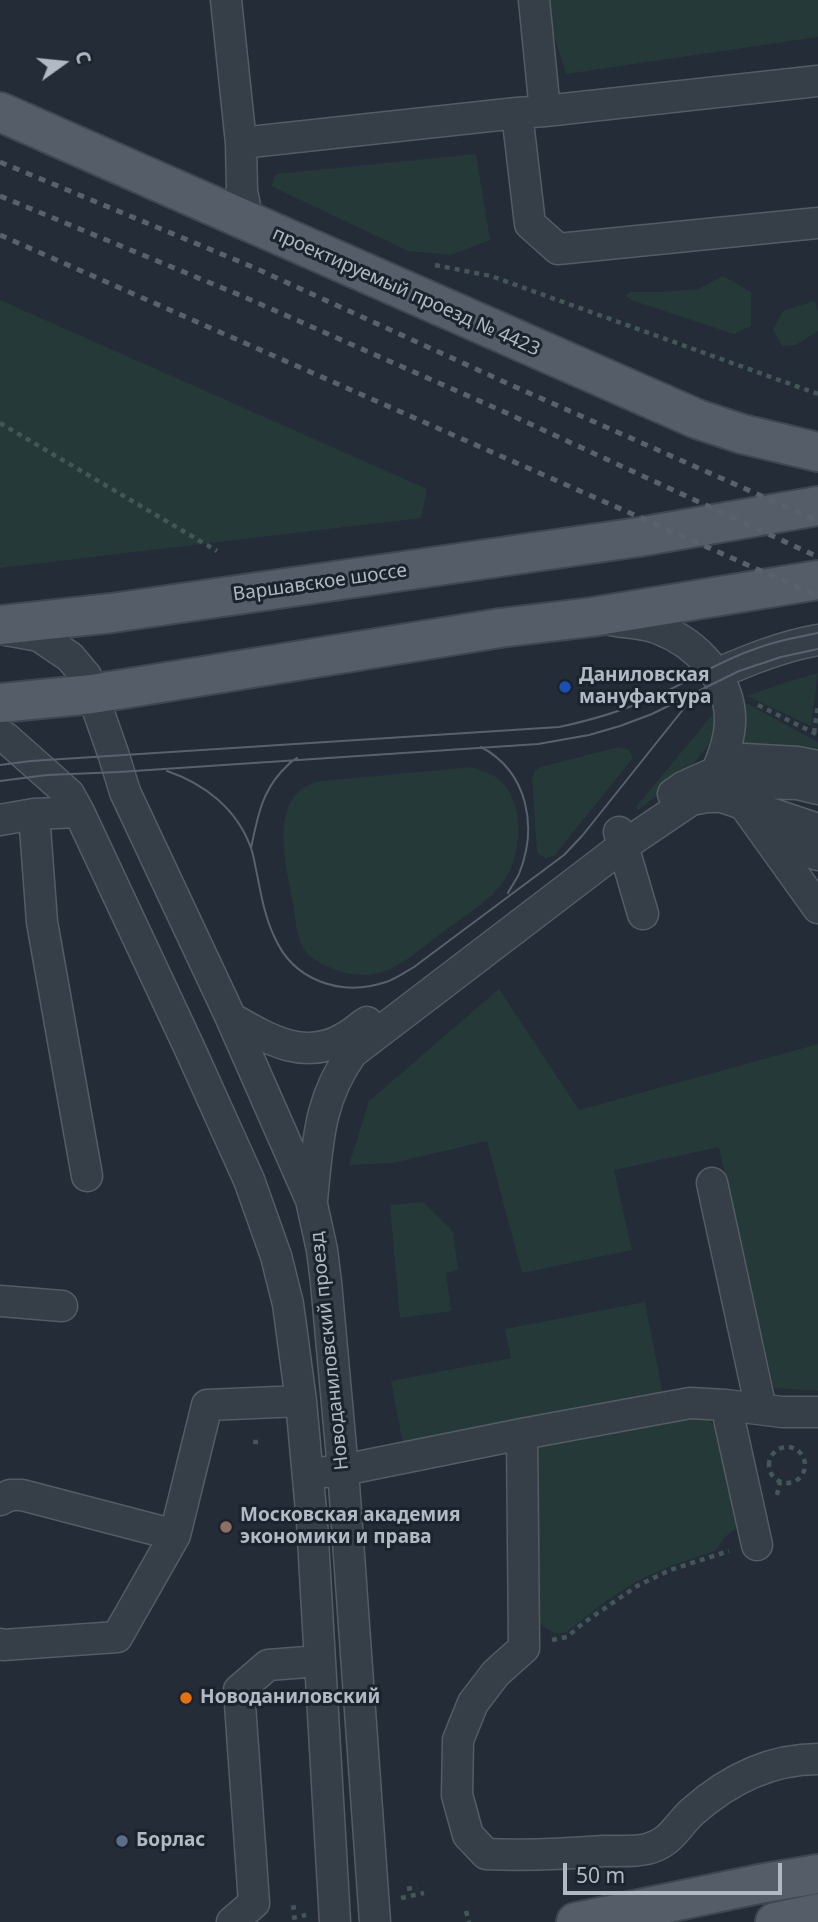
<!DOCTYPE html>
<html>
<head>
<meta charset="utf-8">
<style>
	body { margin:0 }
	#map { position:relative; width:818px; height:1922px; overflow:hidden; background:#232c37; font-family:"Noto Sans",sans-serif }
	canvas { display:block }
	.north { position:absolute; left:28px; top:28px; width:70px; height:70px; -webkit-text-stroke:5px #1b232c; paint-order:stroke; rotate:75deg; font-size:19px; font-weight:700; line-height:28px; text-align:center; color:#b1b9c4 }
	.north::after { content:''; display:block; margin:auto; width:24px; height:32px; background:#b1b9c4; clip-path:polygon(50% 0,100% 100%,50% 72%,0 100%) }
	.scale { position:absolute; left:563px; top:1863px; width:219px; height:32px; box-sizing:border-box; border:4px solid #b1b9c4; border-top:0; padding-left:9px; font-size:21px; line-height:24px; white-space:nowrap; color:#b1b9c4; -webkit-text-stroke:5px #1b232c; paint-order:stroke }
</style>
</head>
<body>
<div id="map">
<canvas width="818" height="1922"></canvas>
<div class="north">С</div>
<div class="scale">50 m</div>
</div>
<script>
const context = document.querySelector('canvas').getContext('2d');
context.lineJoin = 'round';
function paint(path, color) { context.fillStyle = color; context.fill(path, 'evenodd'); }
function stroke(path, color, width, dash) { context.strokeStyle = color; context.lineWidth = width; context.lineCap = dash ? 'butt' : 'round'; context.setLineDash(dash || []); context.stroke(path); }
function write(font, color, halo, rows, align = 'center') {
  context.font = font + ' "Noto Sans",sans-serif'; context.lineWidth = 6; context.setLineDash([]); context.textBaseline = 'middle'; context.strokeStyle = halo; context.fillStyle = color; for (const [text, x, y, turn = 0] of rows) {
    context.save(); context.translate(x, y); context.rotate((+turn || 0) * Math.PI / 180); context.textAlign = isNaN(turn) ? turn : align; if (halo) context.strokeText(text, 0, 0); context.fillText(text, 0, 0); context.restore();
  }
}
paint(new Path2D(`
	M543,0H818V37L566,74Z
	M476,154L490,240L451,255L408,251L271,186L276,174Z
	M723,276L751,292V326L734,334L631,300L626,296L630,292H663L698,289Z
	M0,300L427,489L421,518L0,568Z
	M814,301L818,311V331L796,345L782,346L773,329L783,311Z
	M818,673L811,726L747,696L789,681Z
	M742,701L818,742V753L737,747Z
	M713,714L718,718L715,736L686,774L638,810L636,807Z
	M619,747L629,750L633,758L554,856L545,858L537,853L532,778L535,771L540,767Z
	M473,767C481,771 490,773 497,778C525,798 522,850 507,876C494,899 460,919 439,935C416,952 391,977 361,975C344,974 324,967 311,957C295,944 296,917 292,898C285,859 267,791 322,781Z
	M499,989L579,1110L818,1044V1391L774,1388L719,1147L614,1170L632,1250L522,1273L487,1141L393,1163L349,1165L369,1101Z
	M423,1202L453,1231L458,1270L446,1273L451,1311L400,1318L390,1205Z
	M645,1302L663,1395L403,1445L391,1381L511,1358L505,1329Z
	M693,1414L707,1418L719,1431L741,1525L727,1535L715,1551L670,1566L637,1581L606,1601L565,1633H555L546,1628L539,1622L534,1613L533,1453L539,1444Z`), '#263939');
const minor = new Path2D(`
	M226,0L241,143L517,113
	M534,0L545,111L818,81
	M545,111L517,113L530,224L558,249L818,223
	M241,143L242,191L248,222
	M611,620C626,623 644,623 659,629C696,643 731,679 730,721C730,739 723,757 716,773
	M6,630L39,636L70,657L86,676L114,756L125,792L231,1018L311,1200L322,1250L326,1282L343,1470L375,1922
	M716,674C749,660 783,646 818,640
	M0,735L6,738L69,794L79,812L189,1047L249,1180L276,1256L288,1304L301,1401L312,1522L335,1922
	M716,773L752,783L797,784L818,789
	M673,794L683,787L745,759L797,762L818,766
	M742,802L818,908
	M34,814L42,922L87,1176
	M0,820L34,814L79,812
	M619,832L643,914
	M769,839L818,855
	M231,1018C266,1038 304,1062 344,1038C352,1034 359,1027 367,1022
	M712,1183L761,1409
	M312,1200C318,1143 318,1101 352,1053L623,846L691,800L707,797H722L818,829
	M0,1301L62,1306
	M726,1405L757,1545
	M522,1434L524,1648L496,1673L473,1703L458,1740L457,1795L468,1835L486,1854C526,1856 564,1854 604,1851C618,1851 634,1852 647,1849C671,1843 676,1827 692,1812C727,1781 770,1759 818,1759
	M326,1472L343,1470L522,1434L690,1403L726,1405L782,1412H818
	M0,1500L10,1495H22L175,1535
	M0,1644L3,1645L117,1637L175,1535L207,1405L301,1401
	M232,1922L254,1903L239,1690L268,1665L320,1661`);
const major = new Path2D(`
	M0,112L697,419L742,434L818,452
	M0,625L112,613L639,537L818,506
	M0,703L92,694L500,628L592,617L818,580
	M576,1922L759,1884L818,1874
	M775,1922L818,1913`);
stroke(minor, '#545c65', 33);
stroke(major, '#3f4751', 42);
stroke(new Path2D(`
	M435,265L491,276L818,394
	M0,423L217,551
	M758,705L816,734
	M814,733L818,705
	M253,1442H260
	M769 1465a18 18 0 1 1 36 0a18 18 0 1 1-36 0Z
	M777,1495L780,1482
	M552,1640L567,1637L582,1624L637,1586L670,1570L729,1551
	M407,1889L417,1887
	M401,1898L424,1893
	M291,1908L296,1907
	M466,1911L469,1922
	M292,1918L306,1915`), '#445657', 4.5, [5, 5]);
stroke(minor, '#363e48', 30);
stroke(major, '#545d68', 38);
stroke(new Path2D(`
	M481,747C528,772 538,827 519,874C516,880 511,887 508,893
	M0,765L31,761L559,727C597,719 632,708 667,691C696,677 724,659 755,649C775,641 797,637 818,633
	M167,771C205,784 237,809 251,848C254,856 255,866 257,874C261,895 265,917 274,936C293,981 341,997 386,982C396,979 405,972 414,967L564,855L582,836L693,697
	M0,781L47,775L119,772L538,744L589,735L620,726L652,714L739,671L781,657L818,649
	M251,848C257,820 261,794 281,772C286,767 291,761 297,758`), '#58626e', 2);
stroke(new Path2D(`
	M0,162L255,268L511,385L818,521
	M0,196L242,296L500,410L818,557
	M0,235L818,596`), '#58626e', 5, [7, 7]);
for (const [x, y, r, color] of [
	[565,687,7,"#1a4fb4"],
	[226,1527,7,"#8d6e63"],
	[186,1698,7,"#e8710a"],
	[122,1841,7,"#5c6f8a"]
]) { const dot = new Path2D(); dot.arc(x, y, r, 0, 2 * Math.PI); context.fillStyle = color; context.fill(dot); stroke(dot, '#1b232c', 2.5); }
write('19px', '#b1b9c4', '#1b232c', [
	["проектируемый проезд № 4423",406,292,24],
	["Варшавское шоссе",320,583,-8],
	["Новоданиловский проезд",330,1351,-96]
]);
write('bold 19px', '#b1b9c4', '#1b232c', [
	["Даниловская",579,676],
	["мануфактура",579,698],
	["Московская академия",240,1516],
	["экономики и права",240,1538],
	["Новоданиловский",200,1698],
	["Борлас",136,1841]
], 'left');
</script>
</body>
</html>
